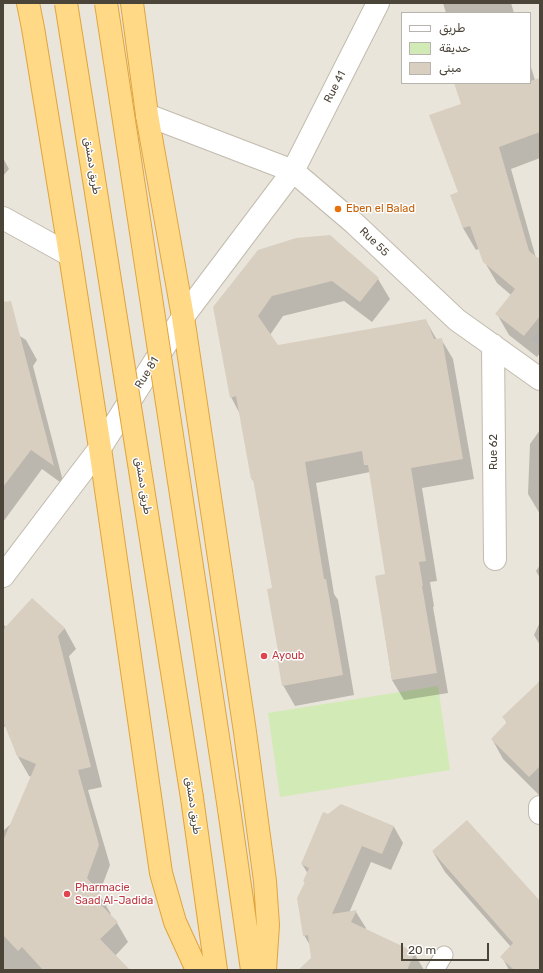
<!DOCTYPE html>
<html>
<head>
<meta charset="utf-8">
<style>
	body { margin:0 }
	#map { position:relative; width:543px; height:973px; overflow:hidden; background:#f6f3ec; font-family:Rubik,Cairo,sans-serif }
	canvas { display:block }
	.frame { position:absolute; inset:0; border:4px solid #4b4439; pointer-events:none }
	.legend { position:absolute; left:401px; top:12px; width:130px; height:72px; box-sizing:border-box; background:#fff; border:1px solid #b7b4b0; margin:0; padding:5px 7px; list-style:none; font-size:12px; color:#4b4439 }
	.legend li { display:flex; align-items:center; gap:8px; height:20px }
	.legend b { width:20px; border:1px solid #b7b4b0 }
	.scale { position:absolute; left:401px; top:943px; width:88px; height:18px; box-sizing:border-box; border:2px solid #4b4439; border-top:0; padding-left:5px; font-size:12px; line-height:14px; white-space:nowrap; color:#4b4439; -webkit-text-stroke:3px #fff; paint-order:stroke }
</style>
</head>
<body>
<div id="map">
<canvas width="543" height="973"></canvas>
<div class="frame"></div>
<ul class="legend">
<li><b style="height:5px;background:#fff"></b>طريق</li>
<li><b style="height:11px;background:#d2eab5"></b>حديقة</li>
<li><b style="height:11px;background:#d8cfc1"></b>مبنى</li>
</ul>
<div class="scale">20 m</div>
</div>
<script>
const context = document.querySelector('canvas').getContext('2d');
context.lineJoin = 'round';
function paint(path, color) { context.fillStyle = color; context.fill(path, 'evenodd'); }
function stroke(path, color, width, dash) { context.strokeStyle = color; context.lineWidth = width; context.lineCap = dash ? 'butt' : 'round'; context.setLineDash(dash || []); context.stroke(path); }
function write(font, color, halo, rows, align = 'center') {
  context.font = font + ' Rubik,Cairo,sans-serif'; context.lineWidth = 3; context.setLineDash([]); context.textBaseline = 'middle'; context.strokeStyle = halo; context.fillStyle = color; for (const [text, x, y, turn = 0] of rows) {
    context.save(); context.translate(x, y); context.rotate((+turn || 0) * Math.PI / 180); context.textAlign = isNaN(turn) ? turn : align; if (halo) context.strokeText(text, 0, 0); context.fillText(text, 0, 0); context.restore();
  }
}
paint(new Path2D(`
	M3,3H540V970H3ZM402,13H530V83H402Z`), '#eae5da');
paint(new Path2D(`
	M438,686L450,770L280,797L268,713Z`), '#d2eab5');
paint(new Path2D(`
	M540,329V346L531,340Z`), '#e5e3e0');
paint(new Path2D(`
	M443,3H511L514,13H446Z
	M530,64L535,80L540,79V158L511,169L536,258L540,261V353L537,357L509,335L497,314L511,295L497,283L484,261L480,248L476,250L463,228L452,195L459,192L462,105L455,83H530Z
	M3,158L9,169L3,176Z
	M258,251L378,279L390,299L372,322L344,301L283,316L270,335L278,346L426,321L437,340L441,339L453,359L474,479L422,488L437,581L430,582L434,606L433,607L448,693L404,700L392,680L376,576L386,575L370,472L316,483L334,594L338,600L354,695L295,706L283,685L273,589L255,483L252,479L240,414L231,397Z
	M3,325L26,340L37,360L33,366L64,485L42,469L3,522Z
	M540,430V514L528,494L530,444Z
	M540,565V578L536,571Z
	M32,599L65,629L76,649L69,656L102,787L88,790L110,865L99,894L111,914L110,915L117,923L128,942L115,956L129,970H3V831L12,823L32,777L29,776L17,755L6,725L3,728V624L6,627Z
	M540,622V645L534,635Z
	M540,680V796L503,759L492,739L507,724L504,717L537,685Z
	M341,805L394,827L403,843L391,870L371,862L349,913L356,912L366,928L365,930L414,953L424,970H317L311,947L304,935L305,883L304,881L308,874L302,864L328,815Z
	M433,852L540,903V970H509L502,957L511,947L445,872Z`), '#0003');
paint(new Path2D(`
	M540,78V132L499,147L529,251L538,258L540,256V316L524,336L495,314L515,289L483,262L470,226L463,228L450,195L458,192L429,115L461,104L454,83H530V81Z
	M330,235L379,278L360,302L332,281L272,296L258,316L278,345L426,319L434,339L442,338L463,459L411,468L426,561L419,562L423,586H422L437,673L392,680L375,576L385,574L368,465H364L362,451L305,462L324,579H326L343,675L282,686L276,651H278L267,589L272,588L253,479H251L236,396L230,398L213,307L258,250L296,238Z
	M11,301L54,466L31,450L3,487V302Z
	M32,598L65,628L58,636L91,767L78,770L99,845L87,878L100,893L95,899L118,922L100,939L130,970H43L22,947L18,951L3,935V841L36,764L17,756L3,721V630Z
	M540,681V766L529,777L491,739L507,722L502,717Z
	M341,804L394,826L382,854L362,846L332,914L357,910L351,922L415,952L407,970H298L311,958L308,935L303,936L297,898L305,882L303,881L309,868L301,864L323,812L328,814Z
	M467,820L540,901V970H514L500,957L513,943L432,851Z`), '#d8cfc1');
const service = new Path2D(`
	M435,970L444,955`);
const minor = new Path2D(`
	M147,115L293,171L354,223L457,320L540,379
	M3,218L70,255
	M493,345L495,559
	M3,576L100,448L183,317L293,171L378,3
	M540,807V813`);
const trunk = new Path2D(`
	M28,3L33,28L70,255L100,448L161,873L175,922L197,970
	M132,3L147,115L183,317L245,732L265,881L268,925L265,970
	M192,798L216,970
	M229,809L252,970`);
stroke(service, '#c2bbae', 19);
stroke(minor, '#c2bbae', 24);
stroke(trunk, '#e0a43c', 24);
stroke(service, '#fff', 17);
stroke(minor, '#fff', 22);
stroke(trunk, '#ffd985', 22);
const trunkBridge = new Path2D(`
	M66,3L192,798
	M106,3L229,809`);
stroke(trunkBridge, '#e0a43c', 24, []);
stroke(trunkBridge, '#ffd985', 22);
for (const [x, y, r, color] of [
	[338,209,4,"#e8710a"],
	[264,656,4,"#e0444e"],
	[67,894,4,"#e0444e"]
]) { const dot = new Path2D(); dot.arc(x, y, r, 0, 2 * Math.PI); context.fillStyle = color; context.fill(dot); stroke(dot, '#fff', 1.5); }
write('11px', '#4b4439', '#fff', [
	["Rue 41",335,87,-63],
	["طريق دمشق",92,166,81],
	["Rue 55",374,242,44],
	["Rue 81",147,373,-58],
	["Rue 62",494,452,-90],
	["طريق دمشق",143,486,81],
	["طريق دمشق",193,806,82]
]);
write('11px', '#c56008', '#fff', [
	["Eben el Balad",346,209]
], 'left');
write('11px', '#be3a42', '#fff', [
	["Ayoub",272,656],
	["Pharmacie",75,888],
	["Saad Al-Jadida",75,901]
], 'left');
</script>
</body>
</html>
